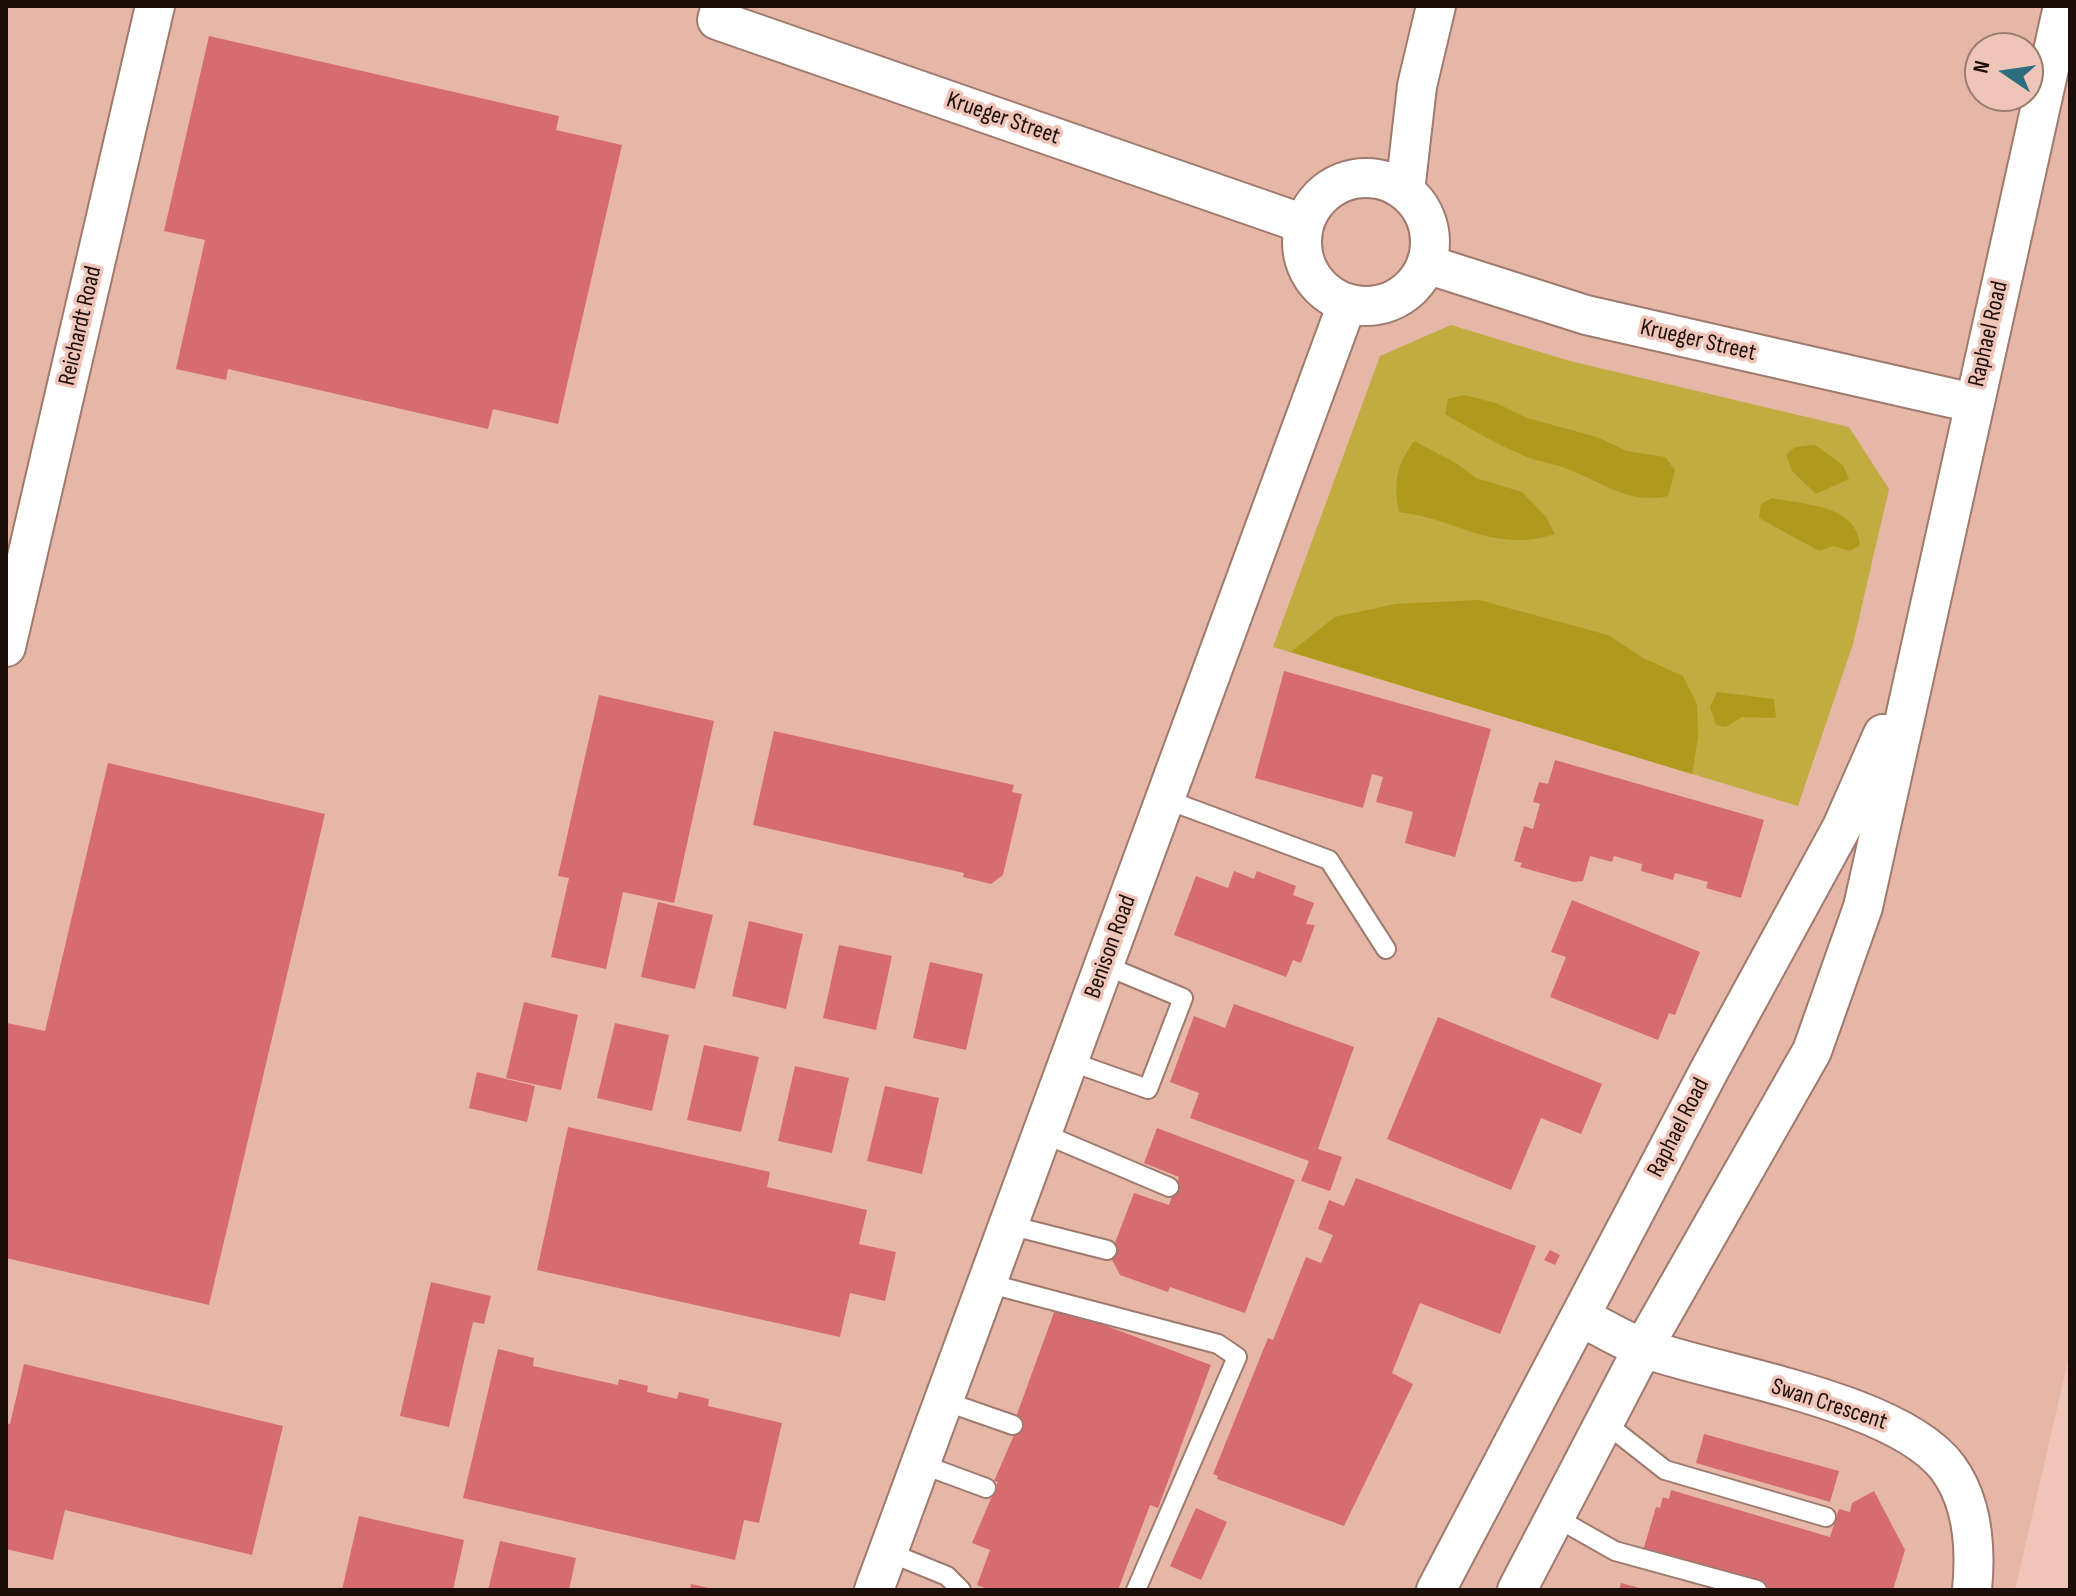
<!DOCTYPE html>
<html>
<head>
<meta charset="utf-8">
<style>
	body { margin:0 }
	#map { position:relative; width:2076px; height:1596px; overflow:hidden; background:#eec5b8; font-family:"Sofia Sans Condensed",sans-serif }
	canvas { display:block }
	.frame { position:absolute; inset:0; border:8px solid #1c0e09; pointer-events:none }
	.north { position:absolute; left:1964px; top:32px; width:80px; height:80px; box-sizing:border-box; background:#eec5b8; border:2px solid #9a7c72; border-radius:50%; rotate:283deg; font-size:22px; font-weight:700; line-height:32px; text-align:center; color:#1c0e09 }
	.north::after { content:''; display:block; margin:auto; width:28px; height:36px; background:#2c6e80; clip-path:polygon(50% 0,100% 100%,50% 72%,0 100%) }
</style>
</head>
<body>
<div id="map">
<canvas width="2076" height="1596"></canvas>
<div class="frame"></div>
<div class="north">N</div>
</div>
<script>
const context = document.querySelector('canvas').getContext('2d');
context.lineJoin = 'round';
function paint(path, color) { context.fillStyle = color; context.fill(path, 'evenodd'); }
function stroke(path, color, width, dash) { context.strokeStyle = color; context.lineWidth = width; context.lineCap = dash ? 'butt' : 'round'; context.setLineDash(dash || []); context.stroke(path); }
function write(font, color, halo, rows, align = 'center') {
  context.font = font + ' "Sofia Sans Condensed",sans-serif'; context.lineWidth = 7; context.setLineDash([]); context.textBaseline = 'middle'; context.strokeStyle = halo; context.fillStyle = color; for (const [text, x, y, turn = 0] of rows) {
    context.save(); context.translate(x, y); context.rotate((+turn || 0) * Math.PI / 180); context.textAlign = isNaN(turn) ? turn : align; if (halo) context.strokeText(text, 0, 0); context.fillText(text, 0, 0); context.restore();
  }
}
paint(new Path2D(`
	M6,6H2070V1352L2015,1590H6ZM1980,48H2028V96H1980Z`), '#e6b7a7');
paint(new Path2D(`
	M1451,325L1570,361L1849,427L1889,489L1853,644L1798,806L1273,647L1380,356Z`), '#c0ac40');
paint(new Path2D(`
	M1464,395L1496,403L1527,418L1597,437L1627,451L1665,457L1675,470L1668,496C1630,504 1608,486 1575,472C1558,464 1539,462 1522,455C1495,443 1470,429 1445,414L1448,399Z
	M1414,441L1456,463L1476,478L1522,492L1546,517L1555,534C1492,554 1460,519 1399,512C1393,482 1397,465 1414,441Z
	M1815,445L1843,465L1849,479L1816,494L1792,471L1786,455L1795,447Z
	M1772,498C1804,505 1856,504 1860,545L1850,551L1833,546L1819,551L1759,518L1761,504Z
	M1479,600L1608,635L1643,658L1683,676L1697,704L1698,737L1692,774L1291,652L1335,617L1395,604Z
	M1717,692L1774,699L1776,718L1742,717L1726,727L1716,725L1710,707Z`), '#af9a1e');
paint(new Path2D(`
	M209,36L559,116L556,130L622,145L558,424L493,409L488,429L228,369L226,380L176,369L205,240L164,231Z
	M1284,671L1491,729L1455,857L1405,843L1413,812L1376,802L1383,777L1372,774L1363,808L1255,778Z
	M599,695L714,721L674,903L623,892L606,969L551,957L569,878L558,876Z
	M774,731L1014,785L1012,792L1022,794L1003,875L991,884L963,877L964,873L753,825Z
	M1555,760L1764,820L1741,898L1706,888L1708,882L1675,873L1673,880L1641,871L1642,864L1614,856L1612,862L1590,856L1583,881L1574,882L1520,867L1522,863L1514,861L1524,826L1533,829L1540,804L1533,802L1539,782L1548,784Z
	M108,763L325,814L209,1305L6,1258V1027L7,1023L45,1031Z
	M1234,871L1254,879L1257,871L1296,886L1293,895L1314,903L1306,924L1315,925L1301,963L1293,960L1286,977L1174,935L1196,876L1228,888Z
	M1572,900L1700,952L1675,1015L1669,1013L1658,1040L1550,997L1566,957L1551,952Z
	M658,902L713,915L695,989L641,977Z
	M749,921L803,934L786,1009L732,996Z
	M839,945L892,956L876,1030L823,1018Z
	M930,962L983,974L966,1050L913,1038Z
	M524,1002L578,1015L561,1090L506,1078Z
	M1234,1004L1354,1047L1318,1149L1342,1157L1330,1191L1301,1181L1309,1161L1190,1118L1199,1093L1170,1082L1194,1016L1225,1028Z
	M1438,1017L1602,1084L1581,1134L1541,1118L1511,1190L1387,1139Z
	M615,1023L669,1035L652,1111L597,1098Z
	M704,1045L759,1057L741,1132L687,1120Z
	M795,1066L849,1078L832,1153L778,1141Z
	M477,1072L535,1086L527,1122L469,1108Z
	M885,1086L939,1098L922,1174L867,1161Z
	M568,1127L770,1172L767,1187L867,1210L859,1244L896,1252L885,1301L850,1293L840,1337L537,1270Z
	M1157,1128L1295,1180L1245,1313L1170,1287L1168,1292L1120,1275L1110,1256L1134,1193L1169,1205L1179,1177L1144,1163Z
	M1356,1178L1536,1246L1500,1334L1420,1303L1392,1373L1413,1384L1344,1526L1217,1479L1218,1476L1213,1474L1268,1338L1273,1340L1306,1257L1321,1263L1333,1235L1318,1229L1329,1200L1344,1206Z
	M1550,1250L1560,1255L1555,1265L1544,1260Z
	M431,1282L491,1296L484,1324L473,1322L449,1427L400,1416Z
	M1056,1307L1211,1365L1158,1508L1150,1505L1118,1590H990L977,1585L990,1550L972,1543L998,1482L994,1481L1021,1419L1016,1417Z
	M498,1349L534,1358L533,1366L618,1385L619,1379L648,1386L647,1392L677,1399L679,1392L709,1399L708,1406L782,1423L759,1523L744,1520L735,1560L463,1498Z
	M24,1364L283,1426L252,1555L65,1510L53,1560L6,1549V1423L10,1424Z
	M1704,1434L1839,1471L1830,1502L1696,1463Z
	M1671,1490L1830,1537L1839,1509L1850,1512L1852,1503L1874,1491L1905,1550L1893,1590H1763L1642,1554L1656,1507L1660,1508L1663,1497L1669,1499Z
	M1196,1508L1227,1522L1201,1580L1170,1566Z
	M359,1516L464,1540L453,1590H342Z
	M500,1541L576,1558L569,1590H488Z
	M1621,1583L1643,1589V1590H1619Z
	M691,1584L713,1589V1590H690Z`), '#d76c70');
const lane = new Path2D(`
	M1165,799L1329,860L1386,949
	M1069,1061L1148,1089L1183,998L1104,965
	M1042,1133L1169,1187
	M1009,1225L1107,1250
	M987,1283L1218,1344L1237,1357L1136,1590
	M944,1401L1013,1425
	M1604,1422L1665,1470L1826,1517
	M921,1464L986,1488
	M1555,1517L1615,1551L1757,1590
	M888,1552L947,1576L961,1590`);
const street = new Path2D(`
	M721,6L717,20L1304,224
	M1302 242a64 64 0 1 1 128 0a64 64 0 1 1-128 0Z
	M1405,191L1417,86L1436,6
	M1426,264L1586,315L1973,403
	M6,647L155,6
	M1580,1317C1602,1327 1623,1341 1646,1349C1725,1376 1899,1402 1948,1468C1973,1502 1976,1549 1972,1590
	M874,1590L1347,304
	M1436,1590L1710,1069L1842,827L1883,734
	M1517,1590L1643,1348L1812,1051L1863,907L2063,6`);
stroke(lane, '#9f7a6e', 22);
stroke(street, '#9f7a6e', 42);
stroke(lane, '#fff', 18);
stroke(street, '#fff', 38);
write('24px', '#1c0e09', '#eec5b8', [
	["Krueger Street",1003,119,19],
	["Reichardt Road",81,326,-77],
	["Raphael Road",1989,334,-77],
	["Krueger Street",1698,341,13],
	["Benison Road",1111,947,-70],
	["Raphael Road",1679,1128,-63],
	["Swan Crescent",1829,1405,18]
]);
</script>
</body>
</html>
